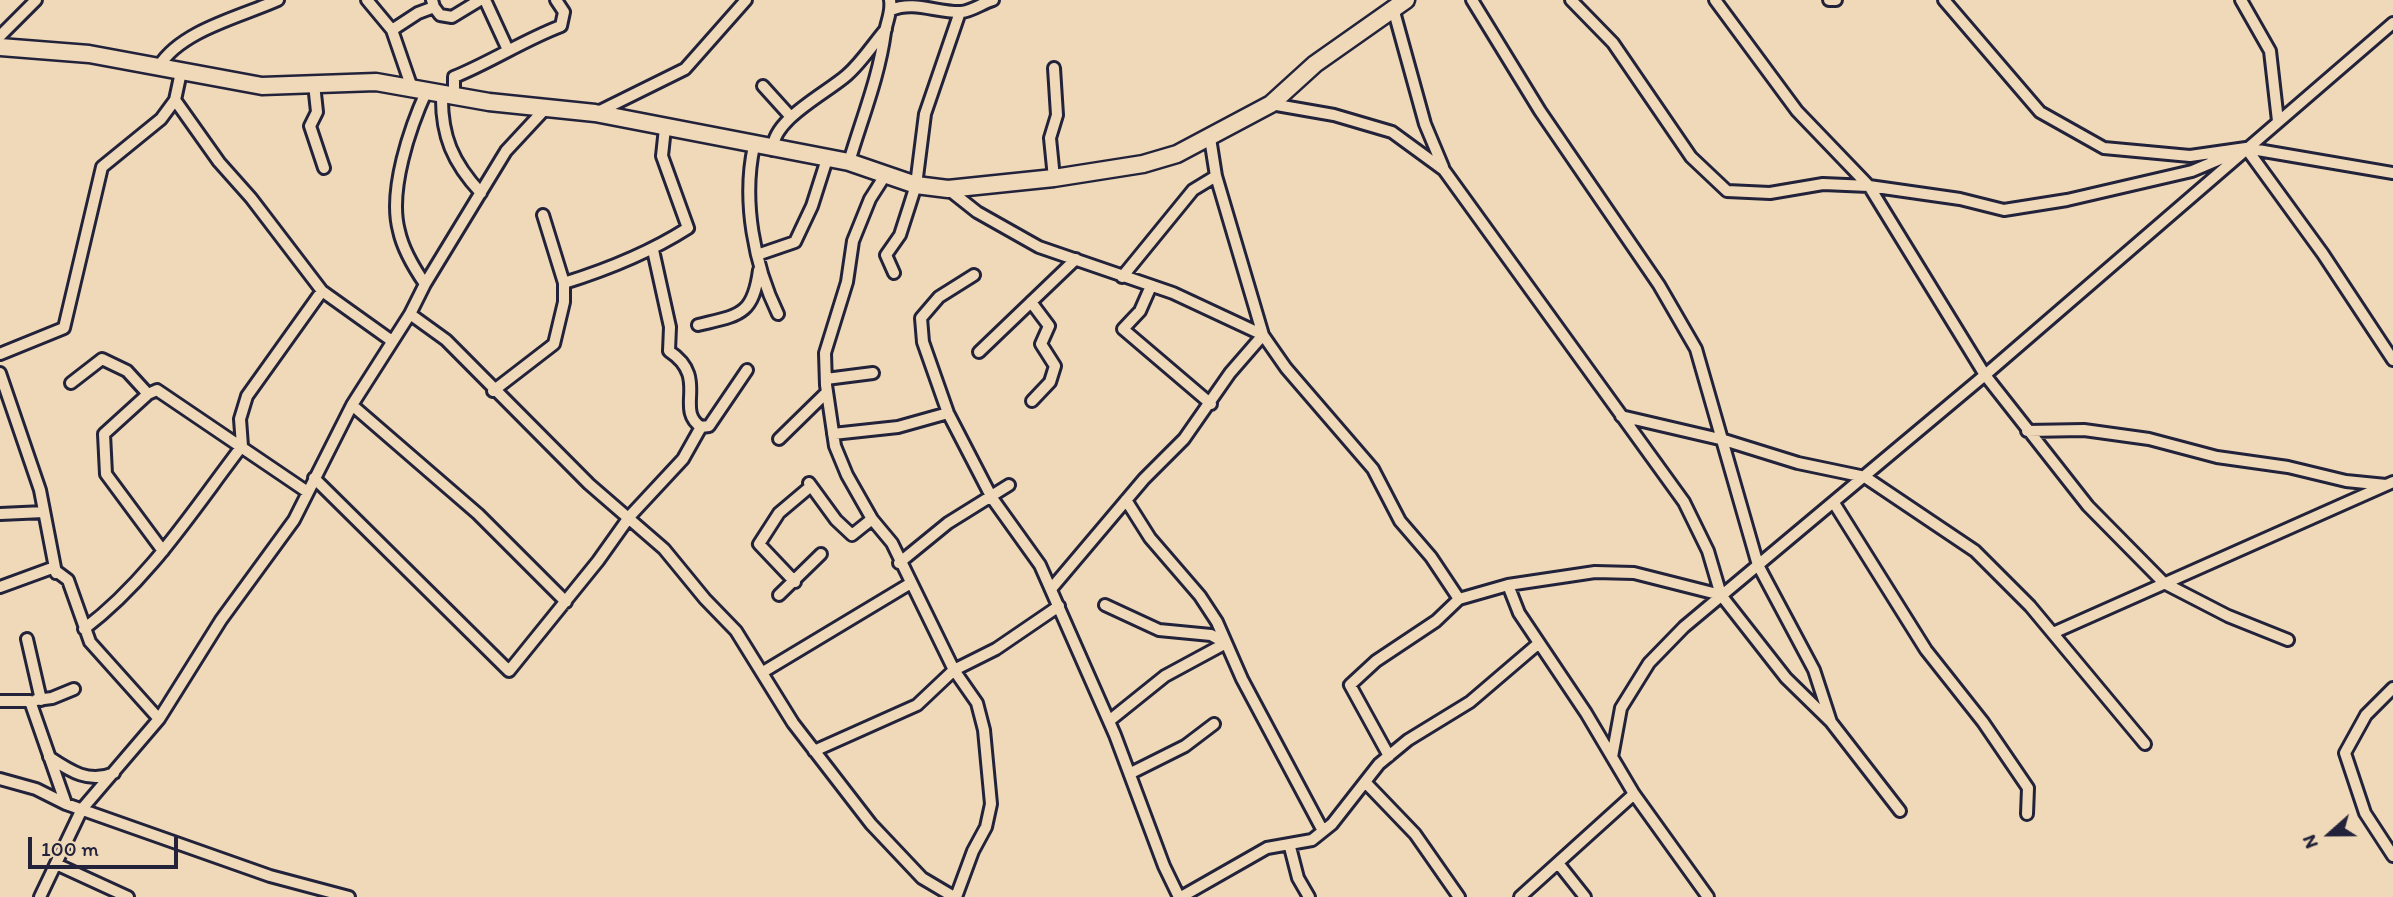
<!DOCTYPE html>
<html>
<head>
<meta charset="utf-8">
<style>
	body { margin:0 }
	#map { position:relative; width:2393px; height:897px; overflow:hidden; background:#efd9b8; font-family:Itim,sans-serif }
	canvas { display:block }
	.north { position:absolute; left:2295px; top:799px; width:70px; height:70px; -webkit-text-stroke:5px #efd9b8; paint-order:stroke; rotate:249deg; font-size:19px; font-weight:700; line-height:28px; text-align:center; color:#22223b }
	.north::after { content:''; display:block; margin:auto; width:24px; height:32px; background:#22223b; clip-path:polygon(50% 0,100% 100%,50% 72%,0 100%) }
	.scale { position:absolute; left:28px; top:837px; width:150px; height:32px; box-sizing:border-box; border:4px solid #22223b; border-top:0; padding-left:9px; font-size:21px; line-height:24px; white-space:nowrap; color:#22223b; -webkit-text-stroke:5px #efd9b8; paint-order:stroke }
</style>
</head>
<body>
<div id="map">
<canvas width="2393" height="897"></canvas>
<div class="north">N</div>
<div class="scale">100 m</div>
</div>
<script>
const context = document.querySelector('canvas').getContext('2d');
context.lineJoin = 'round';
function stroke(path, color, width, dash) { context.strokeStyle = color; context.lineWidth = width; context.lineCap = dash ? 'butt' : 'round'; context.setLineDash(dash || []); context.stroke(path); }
const minor = new Path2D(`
	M367,0L392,30L412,88
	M485,0L508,50
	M1472,0L1540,111L1659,285L1696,349L1758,565L1814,670L1831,722L1900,811
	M1571,0L1613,43L1691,157L1727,191L1770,193L1823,184L1869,186L1960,199L2004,210L2067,200L2192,171L2237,152
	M1715,0L1797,111L1869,186L1985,375L2088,506L2164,583L2228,616L2288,640
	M1829,0H1836
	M1944,0L2040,112L2104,148L2190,156L2246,148L2393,173
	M2241,0L2270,51L2278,121
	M434,7L440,15L452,17L480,0
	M1393,8L1425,124L1443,167
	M891,10C914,0 937,13 961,12C973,11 982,3 993,0
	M392,30L418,13L434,7L432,0
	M0,36L36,0
	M159,66C182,30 240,17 278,0
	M314,84L317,112L310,126L324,168
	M763,86L791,117
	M442,94C441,136 453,163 481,193
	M454,96V77C491,62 524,40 561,26L564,12L556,0
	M175,100L219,162L251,198L322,291L392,341
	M1271,104L1334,115L1392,132L1444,170L1684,502L1708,551L1721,595
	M598,112L685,69L746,0
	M1210,138L1216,176L1263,335L1286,368L1373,469L1400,521L1431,557L1459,599
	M754,146C742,200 754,265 778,314
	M2246,148L2323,254L2393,360
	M773,150C771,120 827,93 847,75C862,62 873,44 886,29
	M849,162C862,118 879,77 885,32C887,20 892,12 890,0
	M886,174L870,199L853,241L847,282L825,353L826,385L835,446L847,475L872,519L892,543L954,670L977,703L984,730L991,804L986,827L973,851L956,897
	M1054,178L1050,138L1057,115L1054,68
	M948,189L977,212L1039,247L1173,293L1263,335L1230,373L1184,439L1144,479L1051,589
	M653,250L670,327L669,351C710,378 674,409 701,427
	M757,255L795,242L812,206L827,159
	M894,273L886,255L900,235L910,204L916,185L925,114L960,12
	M974,275L939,297L921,318L923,342L948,413L992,498L1040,565L1115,735L1164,866L1179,897
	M1122,277L1193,190L1216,176
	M564,283C609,269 649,253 688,228L662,156L665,128
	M425,284C414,268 403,250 399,231C388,191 410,127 427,90
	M1151,286L1140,311L1123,329L1211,404
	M1031,302L1049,326L1041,344L1055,366L1050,382L1032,401
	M410,314L446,340L589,484L664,549L705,599L736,631L793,723L871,824L922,878L954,897
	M698,325C739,315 753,316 759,270
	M979,352L1076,259
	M0,354L64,328L102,167L161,119L175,100L181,72
	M0,373L40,490L56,573
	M826,379L873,373
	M71,383L102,359L127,371L148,394
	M493,391L554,344L564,302V283L543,215
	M352,405L478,514L566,602
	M1621,416L1724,440L1798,463L1865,477L1975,551L2030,606L2145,744
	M2027,431L2084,430L2149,439L2217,457L2288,467L2346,481L2386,485
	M833,434L898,427L948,413
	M779,439L827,392
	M314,478L509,671L598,561L630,516L683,459L701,427L709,426L747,370
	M809,483L836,520L852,535L872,519
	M1126,500L1150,538L1200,596L1217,622L1242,679L1323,831
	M1834,503L1926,650L1983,722L2028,788L2027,814
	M0,514L44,512
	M163,551L106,474L104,434L148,394L157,390L306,491
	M899,563L948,523L1009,485
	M795,582L759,544L779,513L811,486
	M1508,585L1519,613L1586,713L1634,794L1708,897
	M0,587L52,568L68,580L90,642L159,719
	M779,595L821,554
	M1105,605L1159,630L1211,635L1226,643
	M84,629C149,580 193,510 242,446L240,419L247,396L322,291
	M2053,633L2393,482
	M27,639L41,700
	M763,672L911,583
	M2393,688L2366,715L2345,753L2365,813L2393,856
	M36,700L52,698L74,689
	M0,701H30L66,804
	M1109,721L1165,676L1226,643
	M814,751L917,705L954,670L996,649L1059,606
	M1389,756L1350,685L1376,661L1436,621L1459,599L1508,585L1595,572L1634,573L1721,595L1786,678L1830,721
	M49,757C70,771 89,784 114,773
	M1612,757L1621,708L1649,663L1684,627L1985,375L2393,23
	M1131,773L1185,746L1214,724
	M0,779L36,789L66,804L270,876L349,897
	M1366,783L1415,834L1459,897
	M1290,847L1298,878L1309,897
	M1558,863L1585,897
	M56,864L128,897
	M40,897L82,809L159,719L221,620L294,520L352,405L410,314L425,284L506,151L545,109
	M1181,897L1267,848L1312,840L1332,824L1379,764L1408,740L1470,702L1539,643
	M1520,897L1634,794`);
const secondary = new Path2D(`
	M0,47L89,54L262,86L376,82L489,102L595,113L849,162L916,185L948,189L1054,178L1143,164L1177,154L1271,104L1315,64L1406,0`);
stroke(minor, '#22223b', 16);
stroke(secondary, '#22223b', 21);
stroke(minor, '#efd9b8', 10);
stroke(secondary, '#efd9b8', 16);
</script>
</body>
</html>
